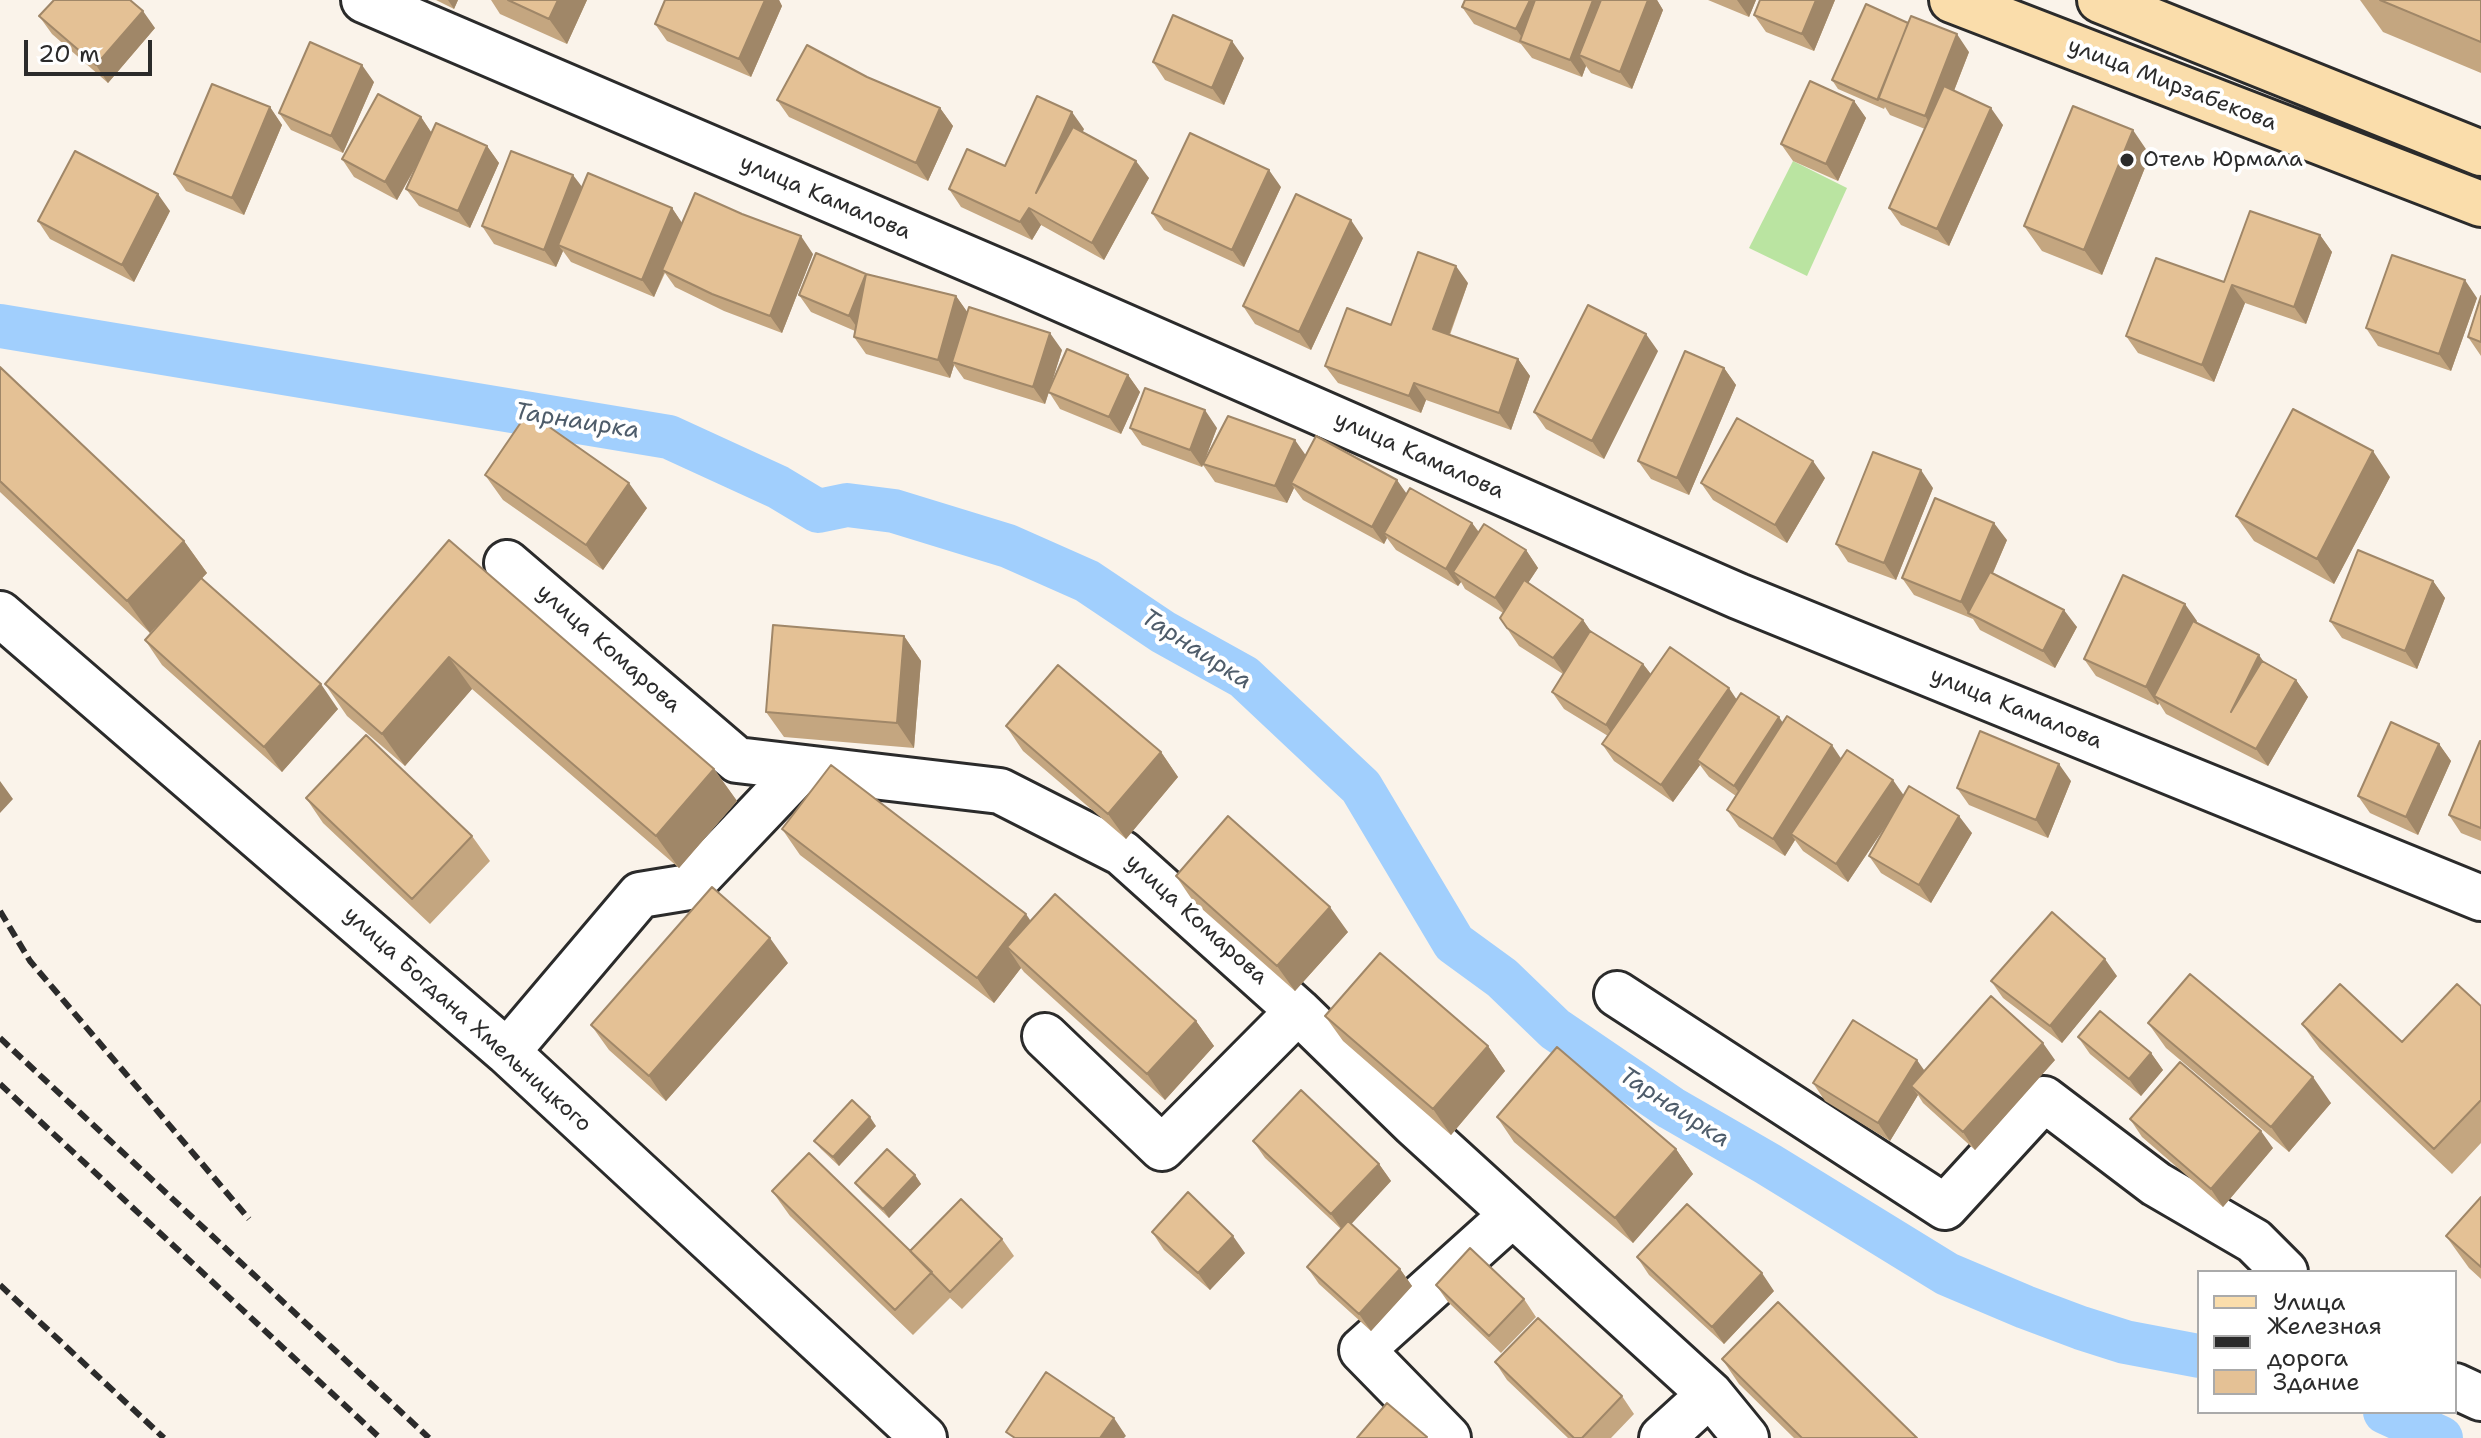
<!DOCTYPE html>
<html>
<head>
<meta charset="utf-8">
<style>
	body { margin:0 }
	#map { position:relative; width:2481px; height:1438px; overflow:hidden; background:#faf3ea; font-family:"Shantell Sans",sans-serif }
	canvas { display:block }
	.legend { position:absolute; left:2197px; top:1270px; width:260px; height:144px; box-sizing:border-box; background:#fff; border:2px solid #aaa; margin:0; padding:10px 14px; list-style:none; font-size:24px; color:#2b2b2b }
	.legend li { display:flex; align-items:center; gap:16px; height:40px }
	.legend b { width:40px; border:2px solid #aaa }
	.scale { position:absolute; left:24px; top:40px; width:128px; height:36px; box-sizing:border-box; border:4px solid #2b2b2b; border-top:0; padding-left:10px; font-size:24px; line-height:28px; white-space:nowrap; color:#2b2b2b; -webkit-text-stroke:6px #fff; paint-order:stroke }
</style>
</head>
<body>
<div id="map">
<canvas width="2481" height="1438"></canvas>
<ul class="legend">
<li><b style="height:10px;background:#faddab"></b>Улица</li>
<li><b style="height:10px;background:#2b2b2b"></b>Железная дорога</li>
<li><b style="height:22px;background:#e4c195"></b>Здание</li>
</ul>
<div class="scale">20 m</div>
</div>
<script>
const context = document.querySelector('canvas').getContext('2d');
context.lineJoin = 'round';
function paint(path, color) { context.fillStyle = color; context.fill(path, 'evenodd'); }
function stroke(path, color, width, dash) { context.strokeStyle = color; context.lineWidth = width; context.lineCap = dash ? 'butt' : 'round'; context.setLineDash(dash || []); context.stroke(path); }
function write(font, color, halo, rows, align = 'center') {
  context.font = font + ' "Shantell Sans",sans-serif'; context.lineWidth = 8; context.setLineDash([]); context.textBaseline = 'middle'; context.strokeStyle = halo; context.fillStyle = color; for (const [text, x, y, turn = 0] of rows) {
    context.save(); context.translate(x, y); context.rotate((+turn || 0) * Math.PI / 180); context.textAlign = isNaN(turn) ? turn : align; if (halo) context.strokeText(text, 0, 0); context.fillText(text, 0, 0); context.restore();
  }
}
paint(new Path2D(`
	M1793,161L1847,188L1807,276L1749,248Z`), '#bae4a1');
stroke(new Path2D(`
	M0,326L669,437L778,487L818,511L847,505L894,511L1008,546L1087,581L1163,632L1244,677L1361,787L1454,943L1502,978L1555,1029L1671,1108L1768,1164L1947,1274L2025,1307L2081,1328L2125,1342L2199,1356
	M2385,1412L2441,1438`), '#a1cffd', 44);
const minor = new Path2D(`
	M364,0L1018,280L1738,596L2481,898
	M507,563L737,760L1000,791L1122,853L1298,1011L1414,1124L1710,1394L1746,1438
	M0,614L507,1052L924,1438
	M1617,994L1945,1207L2044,1099L2156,1184L2254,1241L2285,1272
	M1045,1036L1162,1148L1298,1011
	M507,1052L640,895L689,887L802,768
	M2455,1386L2481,1398
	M1448,1438L1362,1350L1513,1214
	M1662,1438L1710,1394`);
const major = new Path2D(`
	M1952,0L2481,204
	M2100,0L2481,153`);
stroke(minor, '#2b2b2b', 50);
stroke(major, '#2b2b2b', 50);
stroke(minor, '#fff', 44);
stroke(major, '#faddab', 44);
stroke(new Path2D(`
	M0,911L30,961L249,1219
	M0,1038L429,1438
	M0,1084L380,1438
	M0,1285L164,1438`), '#2b2b2b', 6, [12, 6]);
paint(new Path2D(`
	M436,0H458L454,9Z
	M491,0H587L567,44L500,14Z
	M665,0H779L782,6L751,77L667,41L655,24Z
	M1465,0H1657L1663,10L1632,89L1591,73L1586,66L1582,77L1532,58L1521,44L1474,24L1462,7Z
	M1708,0H1756L1749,17Z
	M1760,0H1835L1814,51L1766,32L1754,15Z
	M2360,0H2481V73L2383,32Z
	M39,16L155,28L108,83L52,34Z
	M1969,52L1954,91L2003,125L1949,246L1901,225L1889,208L1925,129L1890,115L1885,107L1884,109L1838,89L1832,80Z
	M1244,58L1224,105L1165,80L1153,62Z
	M867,77L940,108L953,126L928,181L789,117L777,100Z
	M374,82L343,153L291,130L279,113Z
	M1854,101L1866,118L1838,181L1793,161L1781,144Z
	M270,107L282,125L244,215L186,191L174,174Z
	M421,117L431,132L487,146L499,163L470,228L419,206L406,189L419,161L397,200L354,177L342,159Z
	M1084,129L1082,132L1149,178L1104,260L1041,225L1032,240L961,207L949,189L1005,166Z
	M2150,155L2102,275L2042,251L2024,226Z
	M1281,187L1244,267L1164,230L1152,213Z
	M582,188L672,208L682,223L813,254L782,333L724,311L675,287L665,273L654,297L571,262L563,251L556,267L494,244L482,226Z
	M170,211L134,282L50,239L38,221Z
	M2320,235L2332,252L2306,324L2245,303L2214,382L2138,353L2126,336L2224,282Z
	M1363,238L1311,350L1255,324L1243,306Z
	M866,274L956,296L967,312L1062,350L1050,388L1128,375L1140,392L1121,434L1060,409L1049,392L1045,404L964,379L954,365L950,378L866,354L854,337L855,331L811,312L799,295Z
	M1468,283L1450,335L1518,359L1530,376L1511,430L1426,400L1421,413L1338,383L1325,366L1391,325Z
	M2481,296V356L2468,337Z
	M2477,298L2451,371L2378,346L2366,328Z
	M1658,351L1604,459L1546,429L1534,412Z
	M0,367L184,541L207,573L202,578L338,709L282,772L162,665L145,640L179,602L150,633L0,492Z
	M1724,368L1736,385L1689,495L1651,479L1638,461Z
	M1130,428H1217L1204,462L1305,455L1407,494L1472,523L1479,532L1526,550L1538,568L1528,583L1583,620L1590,631L1643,664L1651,674L1737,699L1783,723L1904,796L1972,833L1931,903L1881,873L1869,856L1889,821L1848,882L1803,851L1795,840L1785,856L1739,827L1727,810L1736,796L1709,777L1700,765L1673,802L1614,761L1602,744L1608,736L1564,709L1552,692L1563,674L1519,646L1500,618L1503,613L1465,589L1461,582L1458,586L1396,550L1387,538L1384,544L1303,500L1294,488L1287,503L1215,482L1203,465L1202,467L1142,445Z
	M485,475L647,508L603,570L503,500Z
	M2390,477L2334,584L2254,541L2236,516Z
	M1825,478L1787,543L1713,500L1701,483Z
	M1933,488L1896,580L1848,562L1836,544Z
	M449,540L714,769L737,801L679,868L472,689L405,766L347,716L325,684Z
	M2007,540L1993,573L2077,627L2055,668L1980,630L1973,619L1914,595L1902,578Z
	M2433,581L2445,598L2417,669L2342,638L2330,621Z
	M2197,621L2196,623L2296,680L2308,697L2268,766L2166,714L2159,703L2158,705L2096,676L2084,659Z
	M904,636L921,661L914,748L784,737L766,712Z
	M1006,726L1161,752L1178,777L1126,839L1023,751Z
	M2481,741V841L2461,833L2449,815Z
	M2439,744L2451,761L2418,835L2370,813L2358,796Z
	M2071,781L2048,838L1969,805L1957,788Z
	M306,798L472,836L490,861L430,924L323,823Z
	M782,829L1031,921L1196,1021L1214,1046L1165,1100L1024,972L1021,968L994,1003L800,855Z
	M1176,876L1348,932L1295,991L1193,901Z
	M788,963L666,1101L609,1050L591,1025Z
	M2117,976L2062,1043L2003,998L1991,981Z
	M2481,1006V1143L2452,1174L2320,1049L2302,1024L2402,1042Z
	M1325,1016L1488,1046L1505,1071L1451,1135L1343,1041Z
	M2148,1023L2331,1103L2289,1152L2166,1048Z
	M2078,1037L2151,1053L2163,1070L2141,1096L2090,1054Z
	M2055,1060L1975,1150L1923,1103L1918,1095L1890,1141L1825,1101L1813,1083L1925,1071Z
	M1497,1117L1676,1149L1693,1174L1633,1243L1514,1142Z
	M2130,1119L2273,1148L2223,1207L2142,1137Z
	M876,1126L839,1166L821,1149L814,1141Z
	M1253,1141L1379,1164L1391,1181L1351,1224L1400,1269L1412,1286L1371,1331L1319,1284L1307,1267L1341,1229L1265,1158Z
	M915,1175L921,1184L889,1218L862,1192L855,1183Z
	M772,1191L910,1251L1002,1239L1014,1256L962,1309L949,1297L950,1298L913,1335L790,1216Z
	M2481,1197V1279L2469,1268L2446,1236Z
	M1152,1232L1245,1253L1210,1290L1164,1250Z
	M1637,1257L1774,1291L1724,1344L1649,1275Z
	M1436,1285L1524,1299L1536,1317L1501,1353L1448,1302Z
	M1722,1359L1917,1438H1794L1739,1384Z
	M1495,1362L1622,1396L1634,1414L1611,1438H1568L1507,1380Z`), '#c4a680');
paint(new Path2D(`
	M448,0H458L454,9Z
	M558,0H587L567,44L549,19Z
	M765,0H779L782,6L751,77L739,59Z
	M1530,0H1551L1526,43L1516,29Z
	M1593,0H1612L1579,55L1586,66L1582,77L1570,60Z
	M1648,0H1657L1663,10L1632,89L1620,72Z
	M1737,0H1756L1749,17Z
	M1816,0H1835L1814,51L1802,34Z
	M143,11L155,28L108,83L96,65Z
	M1957,34L1969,52L1937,134L1925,116Z
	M1232,41L1244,58L1224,105L1212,88Z
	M362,65L374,82L343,153L331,136Z
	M1854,101L1866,118L1838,181L1826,164Z
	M270,107L282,125L244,215L232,198Z
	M940,108L953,126L928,181L916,163Z
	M1991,108L2003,125L1949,246L1937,229Z
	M1072,112L1084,129L1048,210L1036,193Z
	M421,117L433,135L397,200L385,182Z
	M2133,130L2150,155L2102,275L2084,250Z
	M487,146L499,163L470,228L458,211Z
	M1136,161L1149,178L1104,260L1092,243Z
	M1269,170L1281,187L1244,267L1232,250Z
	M573,175L586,192L558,245L563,251L556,267L544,250Z
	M158,194L170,211L134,282L122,265Z
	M672,208L684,226L662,270L664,273L654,297L642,280Z
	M1029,208L1041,225L1032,240L1020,222Z
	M1351,220L1363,238L1311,350L1299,332Z
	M2320,235L2332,252L2306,324L2294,307Z
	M801,236L813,254L782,333L770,316Z
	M1456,266L1468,283L1445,346L1433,329Z
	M866,274L861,333L849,316Z
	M2465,280L2477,298L2451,371L2439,354Z
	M2232,285L2245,303L2214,382L2202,365Z
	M956,296L968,313L952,362L954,365L950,378L938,360Z
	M1050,333L1062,350L1045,404L1033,387Z
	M1646,334L1658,351L1604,459L1592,441Z
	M1518,359L1530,376L1511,430L1499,413Z
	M1724,368L1736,385L1689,495L1677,478Z
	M1128,375L1140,392L1121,434L1109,417Z
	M1414,383L1426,400L1421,413L1409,396Z
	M1205,410L1217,428L1202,467L1190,450Z
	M1295,440L1307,457L1291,483L1294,488L1287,503L1275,486Z
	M2373,451L2390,477L2334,584L2317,559Z
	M1813,461L1825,478L1787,543L1775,525Z
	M1921,470L1933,488L1896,580L1884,563Z
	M1397,480L1409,497L1384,533L1387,538L1384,544L1372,527Z
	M629,483L647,508L603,570L586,545Z
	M1472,523L1484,540L1453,572L1461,582L1458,586L1446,569Z
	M1994,523L2007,540L1974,616L1968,613L1973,620L1961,602Z
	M184,541L207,573L150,633L127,601Z
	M1526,550L1538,568L1507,615L1495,598Z
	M2433,581L2445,598L2417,669L2405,651Z
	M2185,604L2197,621L2161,700L2154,696L2159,703L2158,705L2146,687Z
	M2064,610L2077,627L2055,668L2043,651Z
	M1583,620L1595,637L1565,675L1553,658Z
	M904,636L921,661L914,748L897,723Z
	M2259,655L2271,672L2231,712Z
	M449,657L472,689L405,766L382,734Z
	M1643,664L1656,681L1618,742L1606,725Z
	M2296,680L2308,697L2268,766L2256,749Z
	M321,684L338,709L282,772L264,747Z
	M1729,688L1741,706L1697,760L1700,765L1673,802L1661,785Z
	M1779,717L1791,735L1747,803L1734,786Z
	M2439,744L2451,761L2418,835L2406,817Z
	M1832,745L1844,763L1791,834L1795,840L1785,856L1773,839Z
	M1161,752L1178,777L1126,839L1108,814Z
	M2059,764L2071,781L2048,838L2036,820Z
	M714,769L737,801L679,868L656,836Z
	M1893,780L1905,797L1848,882L1836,864Z
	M0,781L13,799L0,813Z
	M1959,816L1972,833L1931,903L1919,885Z
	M1330,907L1348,932L1295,991L1277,966Z
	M1026,914L1043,939L1007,947L1021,968L994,1003L977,978Z
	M770,938L788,963L666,1101L649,1076Z
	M2105,959L2117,976L2062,1043L2050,1026Z
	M1196,1021L1214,1046L1165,1100L1147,1074Z
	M2043,1043L2055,1060L1975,1150L1963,1132Z
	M1488,1046L1505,1071L1451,1135L1433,1109Z
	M2151,1053L2163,1070L2141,1096L2129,1079Z
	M1917,1060L1929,1077L1911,1086L1918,1095L1890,1141L1878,1123Z
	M2313,1077L2331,1103L2289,1152L2271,1127Z
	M870,1117L876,1126L839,1166L833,1157Z
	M2261,1131L2273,1148L2223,1207L2211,1189Z
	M1676,1149L1693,1174L1633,1243L1615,1218Z
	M1379,1164L1391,1181L1344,1232L1331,1214Z
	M915,1175L921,1184L889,1218L883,1209Z
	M1233,1236L1245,1253L1210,1290L1198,1273Z
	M1400,1269L1412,1286L1371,1331L1359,1314Z
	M1762,1273L1774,1291L1724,1344L1712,1327Z
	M1114,1418L1126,1436L1124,1438H1100Z`), '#a08768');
const building = new Path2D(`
	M54,0H130L143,11L96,65L39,16Z
	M508,0H558L549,19Z
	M665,0H765L739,59L655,24Z
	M1465,0H1530L1516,29L1462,7Z
	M1535,0H1593L1570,60L1520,41Z
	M1601,0H1648L1620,72L1579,55Z
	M1760,0H1816L1802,34L1754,15Z
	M2380,0H2481V42Z
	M1866,4L1908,23L1878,100L1832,80Z
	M1173,15L1232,41L1212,88L1153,62Z
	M1911,16L1957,34L1925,116L1878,98Z
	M310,42L362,65L331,136L279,113Z
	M807,45L867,77L940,108L916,163L777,100Z
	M1810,81L1854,101L1826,164L1781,144Z
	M212,84L270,107L232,198L174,174Z
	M1944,86L1991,108L1937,229L1889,208Z
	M378,94L421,117L385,182L342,159Z
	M1037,96L1072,112L1036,193L1073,127L1136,161L1092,243L1029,208L1020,222L949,189L967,149L1005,166Z
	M2073,106L2133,130L2084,250L2024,226Z
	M436,123L487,146L458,211L406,189Z
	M1190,133L1269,170L1232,250L1152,213Z
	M75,151L158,194L122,265L38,221Z
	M511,151L573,175L544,250L482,226Z
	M588,173L672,208L642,280L558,245Z
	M695,193L742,214L801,236L770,316L712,294L662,270Z
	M1296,194L1351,220L1299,332L1243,306Z
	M2250,211L2320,235L2294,307L2232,285L2202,365L2126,336L2156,258L2224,282Z
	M1418,252L1456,266L1433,329L1518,359L1499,413L1414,383L1409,396L1325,366L1347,308L1391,325Z
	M816,253L866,274L849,316L799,295Z
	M2392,255L2465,280L2439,354L2366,328Z
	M866,274L956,296L938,360L854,337Z
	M2481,296V342L2468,337Z
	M1588,305L1646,334L1592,441L1534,412Z
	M969,307L1050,333L1033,387L952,362Z
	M1067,349L1128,375L1109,417L1048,392Z
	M1685,351L1724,368L1677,478L1638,461Z
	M0,367L184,541L127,601L0,481Z
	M1145,388L1205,410L1190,450L1130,428Z
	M2293,409L2373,451L2317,559L2236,516Z
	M528,412L629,483L586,545L485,475Z
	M1228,416L1295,440L1275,486L1203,464Z
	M1737,418L1813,461L1775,525L1701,483Z
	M1316,436L1397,480L1372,527L1291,483Z
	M1873,452L1921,470L1884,563L1836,544Z
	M1410,488L1472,523L1446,569L1384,533Z
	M1935,498L1994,523L1961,602L1902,578Z
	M1484,524L1526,550L1495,598L1453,572Z
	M449,540L714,769L656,836L449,657L382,734L325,684Z
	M2358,550L2433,581L2405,651L2330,621Z
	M1990,572L2064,610L2043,651L1968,613Z
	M2123,575L2185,604L2146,687L2084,659Z
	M201,578L321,684L264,747L145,640Z
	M1524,580L1583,620L1553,658L1507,628L1500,618Z
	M2193,621L2259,655L2231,712L2262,661L2296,680L2256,749L2154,696Z
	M773,625L904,636L897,723L766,712Z
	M1590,631L1643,664L1606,725L1552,692Z
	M1670,647L1729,688L1661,785L1602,744Z
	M1058,665L1161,752L1108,814L1006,726Z
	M1741,693L1779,717L1734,786L1697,760Z
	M1787,716L1832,745L1773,839L1727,810Z
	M2391,722L2439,744L2406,817L2358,796Z
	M1980,731L2059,764L2036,820L1957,788Z
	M366,735L472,836L412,899L306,798Z
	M2480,741H2481V828L2449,815Z
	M1847,750L1893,780L1836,864L1791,834Z
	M831,765L1026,914L977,978L782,829Z
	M1909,786L1959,816L1919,885L1869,856Z
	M1228,816L1330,907L1277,966L1176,876Z
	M712,887L770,938L649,1076L591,1025Z
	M1055,894L1196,1021L1147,1074L1007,947Z
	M2052,912L2105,959L2050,1026L1991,981Z
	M1380,953L1488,1046L1433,1109L1325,1016Z
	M2190,974L2313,1077L2271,1127L2148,1023Z
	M2340,984L2402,1042L2457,984L2481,1006V1100L2434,1149L2302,1024Z
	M1991,996L2043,1043L1963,1132L1911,1086Z
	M2100,1011L2151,1053L2129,1079L2078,1037Z
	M1853,1020L1917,1060L1878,1123L1813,1083Z
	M1557,1047L1676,1149L1615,1218L1497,1117Z
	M2180,1062L2261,1131L2211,1189L2130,1119Z
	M1301,1090L1379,1164L1331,1214L1253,1141Z
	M852,1100L870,1117L833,1157L814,1141Z
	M887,1149L915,1175L883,1209L855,1183Z
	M809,1153L932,1272L895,1310L772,1191Z
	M1188,1192L1233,1236L1198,1273L1152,1232Z
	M2481,1197V1267L2446,1236Z
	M961,1199L1002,1239L950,1292L910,1251Z
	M1687,1204L1762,1273L1712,1327L1637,1257Z
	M1348,1221L1400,1269L1359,1314L1307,1267Z
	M1470,1248L1524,1299L1489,1336L1436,1285Z
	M1778,1302L1917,1438H1802L1722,1359Z
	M1538,1318L1622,1396L1582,1438H1574L1495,1362Z
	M1046,1372L1114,1418L1100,1438H1015L1006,1432Z
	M1387,1403L1427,1437L1426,1438H1357Z`);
paint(building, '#e4c195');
stroke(building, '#a08768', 2);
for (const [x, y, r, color] of [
	[2127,160,8,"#2b2b2b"]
]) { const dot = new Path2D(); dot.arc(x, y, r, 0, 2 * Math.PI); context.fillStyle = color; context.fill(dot); stroke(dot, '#fff', 3); }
write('22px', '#2b2b2b', '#fff', [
	["улица Мирзабекова",2172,85,21],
	["улица Камалова",825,198,23],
	["улица Камалова",1419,456,24],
	["улица Комарова",608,649,41],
	["улица Камалова",2016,709,22],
	["улица Комарова",1196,920,42],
	["улица Богдана Хмельницкого",467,1020,42]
]);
write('22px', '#2b2b2b', '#fff', [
	["Отель Юрмала",2143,160]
], 'left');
write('italic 24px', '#4e5c6a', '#fff', [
	["Тарнаирка",577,422,9],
	["Тарнаирка",1196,650,33],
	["Тарнаирка",1674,1108,33]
]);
</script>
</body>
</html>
